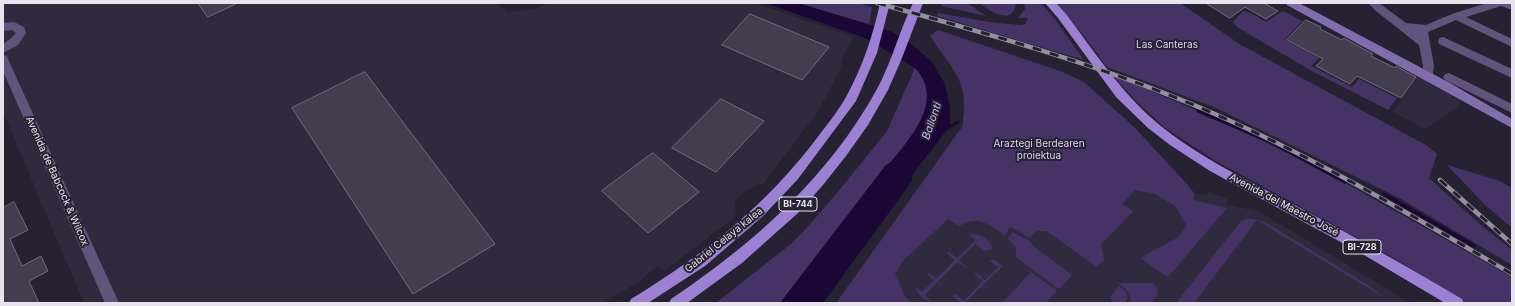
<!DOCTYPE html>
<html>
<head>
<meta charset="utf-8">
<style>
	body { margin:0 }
	#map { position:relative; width:1515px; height:306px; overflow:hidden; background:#262231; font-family:Inter,sans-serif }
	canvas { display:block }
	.frame { position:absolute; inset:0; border:4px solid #e7e4ee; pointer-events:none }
</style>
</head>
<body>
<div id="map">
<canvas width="1515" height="306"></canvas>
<div class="frame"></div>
</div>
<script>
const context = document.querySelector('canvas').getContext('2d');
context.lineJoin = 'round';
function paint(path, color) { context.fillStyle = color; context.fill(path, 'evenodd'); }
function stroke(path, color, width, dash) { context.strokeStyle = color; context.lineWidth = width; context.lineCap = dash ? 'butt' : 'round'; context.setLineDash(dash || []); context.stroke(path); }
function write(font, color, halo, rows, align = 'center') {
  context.font = font + ' Inter,sans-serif'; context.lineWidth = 4; context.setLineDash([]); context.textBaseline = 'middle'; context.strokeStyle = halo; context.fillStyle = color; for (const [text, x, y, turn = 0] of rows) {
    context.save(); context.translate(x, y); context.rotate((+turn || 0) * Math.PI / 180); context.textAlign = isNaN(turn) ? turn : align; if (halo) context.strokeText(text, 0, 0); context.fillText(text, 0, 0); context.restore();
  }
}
paint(new Path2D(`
	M3,3H496L508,12L536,9L548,3H755L853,37L844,54L840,70L817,113L763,184L746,190L735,201L736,211L735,217L664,271L658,266L647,274L642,280L602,303H84L3,112Z
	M938,30L1060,71L1084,82L1135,128L1194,193L1208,196V193L1227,198V204L1260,212L1410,303H836L962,127L964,116L962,82L955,70L930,36Z
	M1417,77L1461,101L1455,109L1426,129L1393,112Z`), '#302a3f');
paint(new Path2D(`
	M798,3H858L872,7L869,24Z
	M943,3H967L986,16L941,6Z
	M979,3H1016C1013,27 990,11 979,3Z
	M1024,3H1041L1054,18L1084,60L937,16L938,13L989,22L1020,25L1025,24L1028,18H1018L1025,9Z
	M1054,3H1180L1241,45L1426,145L1437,154L1429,178L1481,225L1512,250V265L1401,199L1214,107L1107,67L1080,31Z
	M1243,11L1251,13L1266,22L1283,11L1302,21L1285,40L1319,58L1311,66L1352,87L1359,79L1397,98L1388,110L1310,70L1237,27L1233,22Z
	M938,30L1060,71L1084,82L1135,128L1187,184L1194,193V200L1227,208L1168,277L1140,258L1177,238L1187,226L1176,207L1156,194L1135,190L1122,204L1133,211L1100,246L1102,248L1104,260L1097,267L1046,231H1037L1030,238L1010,227L1005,236C988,224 979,215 959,226L948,219L902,262L895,274L906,298L912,303H836L962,127C971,81 953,71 930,36Z
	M915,68C945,100 912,136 891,162L886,165L780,303H716L792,243L812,222L846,182L887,131Z
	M1111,74L1198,111L1310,163L1512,277V303H1467L1387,254L1214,160L1164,127L1137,102Z
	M1447,165L1500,181L1512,188V228L1486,206Z
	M1248,218L1265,222L1371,287L1383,297L1257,220L1194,303H1176L1241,221Z
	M1012,232L1030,241L1033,246L1072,275L1059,289L1017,258L1015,246L1008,239Z
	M973,234C981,234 991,240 993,249L985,251L975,244L959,260L967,267L966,268L958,262L938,281L945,288L937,282L925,295L932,301C924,300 917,296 916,287L922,292L934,280L927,274L929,273L936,279L955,260L947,254L949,252L957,258L976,240L969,235Z
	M991,260H995L1003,266L965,303H961L953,296L955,294L964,301L983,281L974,274L976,273L985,280L998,267L990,261Z
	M1031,272L1057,291L1046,303H1002Z
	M1118,283H1153L1157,288L1158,294L1151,303H1129L1131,299L1127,290Z
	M1119,286L1126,292L1128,298L1125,303H1113L1110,297Z`), '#443364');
paint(new Path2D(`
	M765,3H798L892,32L909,42L932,62L945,84L950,107V126L912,175V181L823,303H780L886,165L891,162C912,136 945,100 915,68L865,38Z`), '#1b0736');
stroke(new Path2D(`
	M1198,111L1269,141L1345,182
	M947,128L958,122
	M1384,194L1474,246`), '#1b0736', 3.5);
const building = new Path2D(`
	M198,3H238L208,17Z
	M1206,3H1264L1278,11L1266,19L1245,7L1230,18Z
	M750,14L829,47L802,80L722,45Z
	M1306,20L1321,27L1320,29L1342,40L1344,38L1358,46L1373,54L1371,56L1395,68L1396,66L1416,77L1401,98L1357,76L1350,84L1316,66L1323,59L1287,40Z
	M365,72L495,244L413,294L292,108Z
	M721,99L764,121L716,172L672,148Z
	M653,153L699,192L648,233L602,191Z
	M14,202L28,230L10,239L22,266L41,256L48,271L29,281L39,303H3V208Z`);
paint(building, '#433e4f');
stroke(building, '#706b7d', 1);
paint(new Path2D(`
	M1368,3H1379L1406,23L1426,25L1452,14L1487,3H1512V10L1501,6L1466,17L1512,39V47L1456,20L1428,32L1434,66L1432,79H1424L1422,76L1423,66L1419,45L1376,11Z
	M14,22L24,27L26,33L18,45L3,53V44L10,39L16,33L12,30L3,31V23Z
	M1443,37L1512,69V78L1439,44L1438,41L1439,38Z
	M3,55L7,56L8,59L119,303H105L3,71Z
	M1449,73L1512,104V113L1445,80L1443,77L1445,74Z`), '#60547c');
paint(new Path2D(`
	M1286,3H1299L1450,83L1512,119V128L1287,5Z`), '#816dae');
paint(new Path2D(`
	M880,3H890L877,53L856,101L798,179L763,216L705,266L648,303H629L631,299C704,255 769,203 820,134C829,122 839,110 846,97C862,68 873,36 880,3Z
	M913,3H923L902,58L888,90L868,125L846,156L823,185L798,213L742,263L687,303H669L671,299C754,243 828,178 877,89C892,62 899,31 913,3Z
	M1045,3H1056L1066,14C1094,51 1120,91 1156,122C1200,159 1254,183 1304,210C1357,238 1410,268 1462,299L1464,303H1445L1359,252L1210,171L1170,145L1148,128L1116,97L1058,18Z`), '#9b80d4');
const rail = new Path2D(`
	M877,3C989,34 1101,65 1208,111C1314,157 1413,216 1512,274
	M1440,180L1512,244`);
stroke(rail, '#93909c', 4.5);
stroke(rail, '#262231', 3, [9]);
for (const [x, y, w] of [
	[798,204,38],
	[1362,247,38]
]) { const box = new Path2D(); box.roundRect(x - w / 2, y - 7, w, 14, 3); context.fillStyle = '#262231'; context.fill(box); stroke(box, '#e7e4ee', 1); }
write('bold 9px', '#e7e4ee', null, [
	["BI-744",798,204],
	["BI-728",1362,247]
]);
write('10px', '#dcd3f4', '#262231', [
	["Las Canteras",1167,45],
	["Araztegi Berdearen",1039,144],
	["proiektua",1039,156]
]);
write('10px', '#e7e4ee', '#262231', [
	["Avenida de Babcock & Wilcox",57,181,66],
	["Avenida del Maestro José",1284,205,28],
	["Gabriel Celaya kalea",724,240,-39]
]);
write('italic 11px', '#cbb8f9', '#262231', [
	["Ballonti",932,121,-71]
]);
</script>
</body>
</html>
